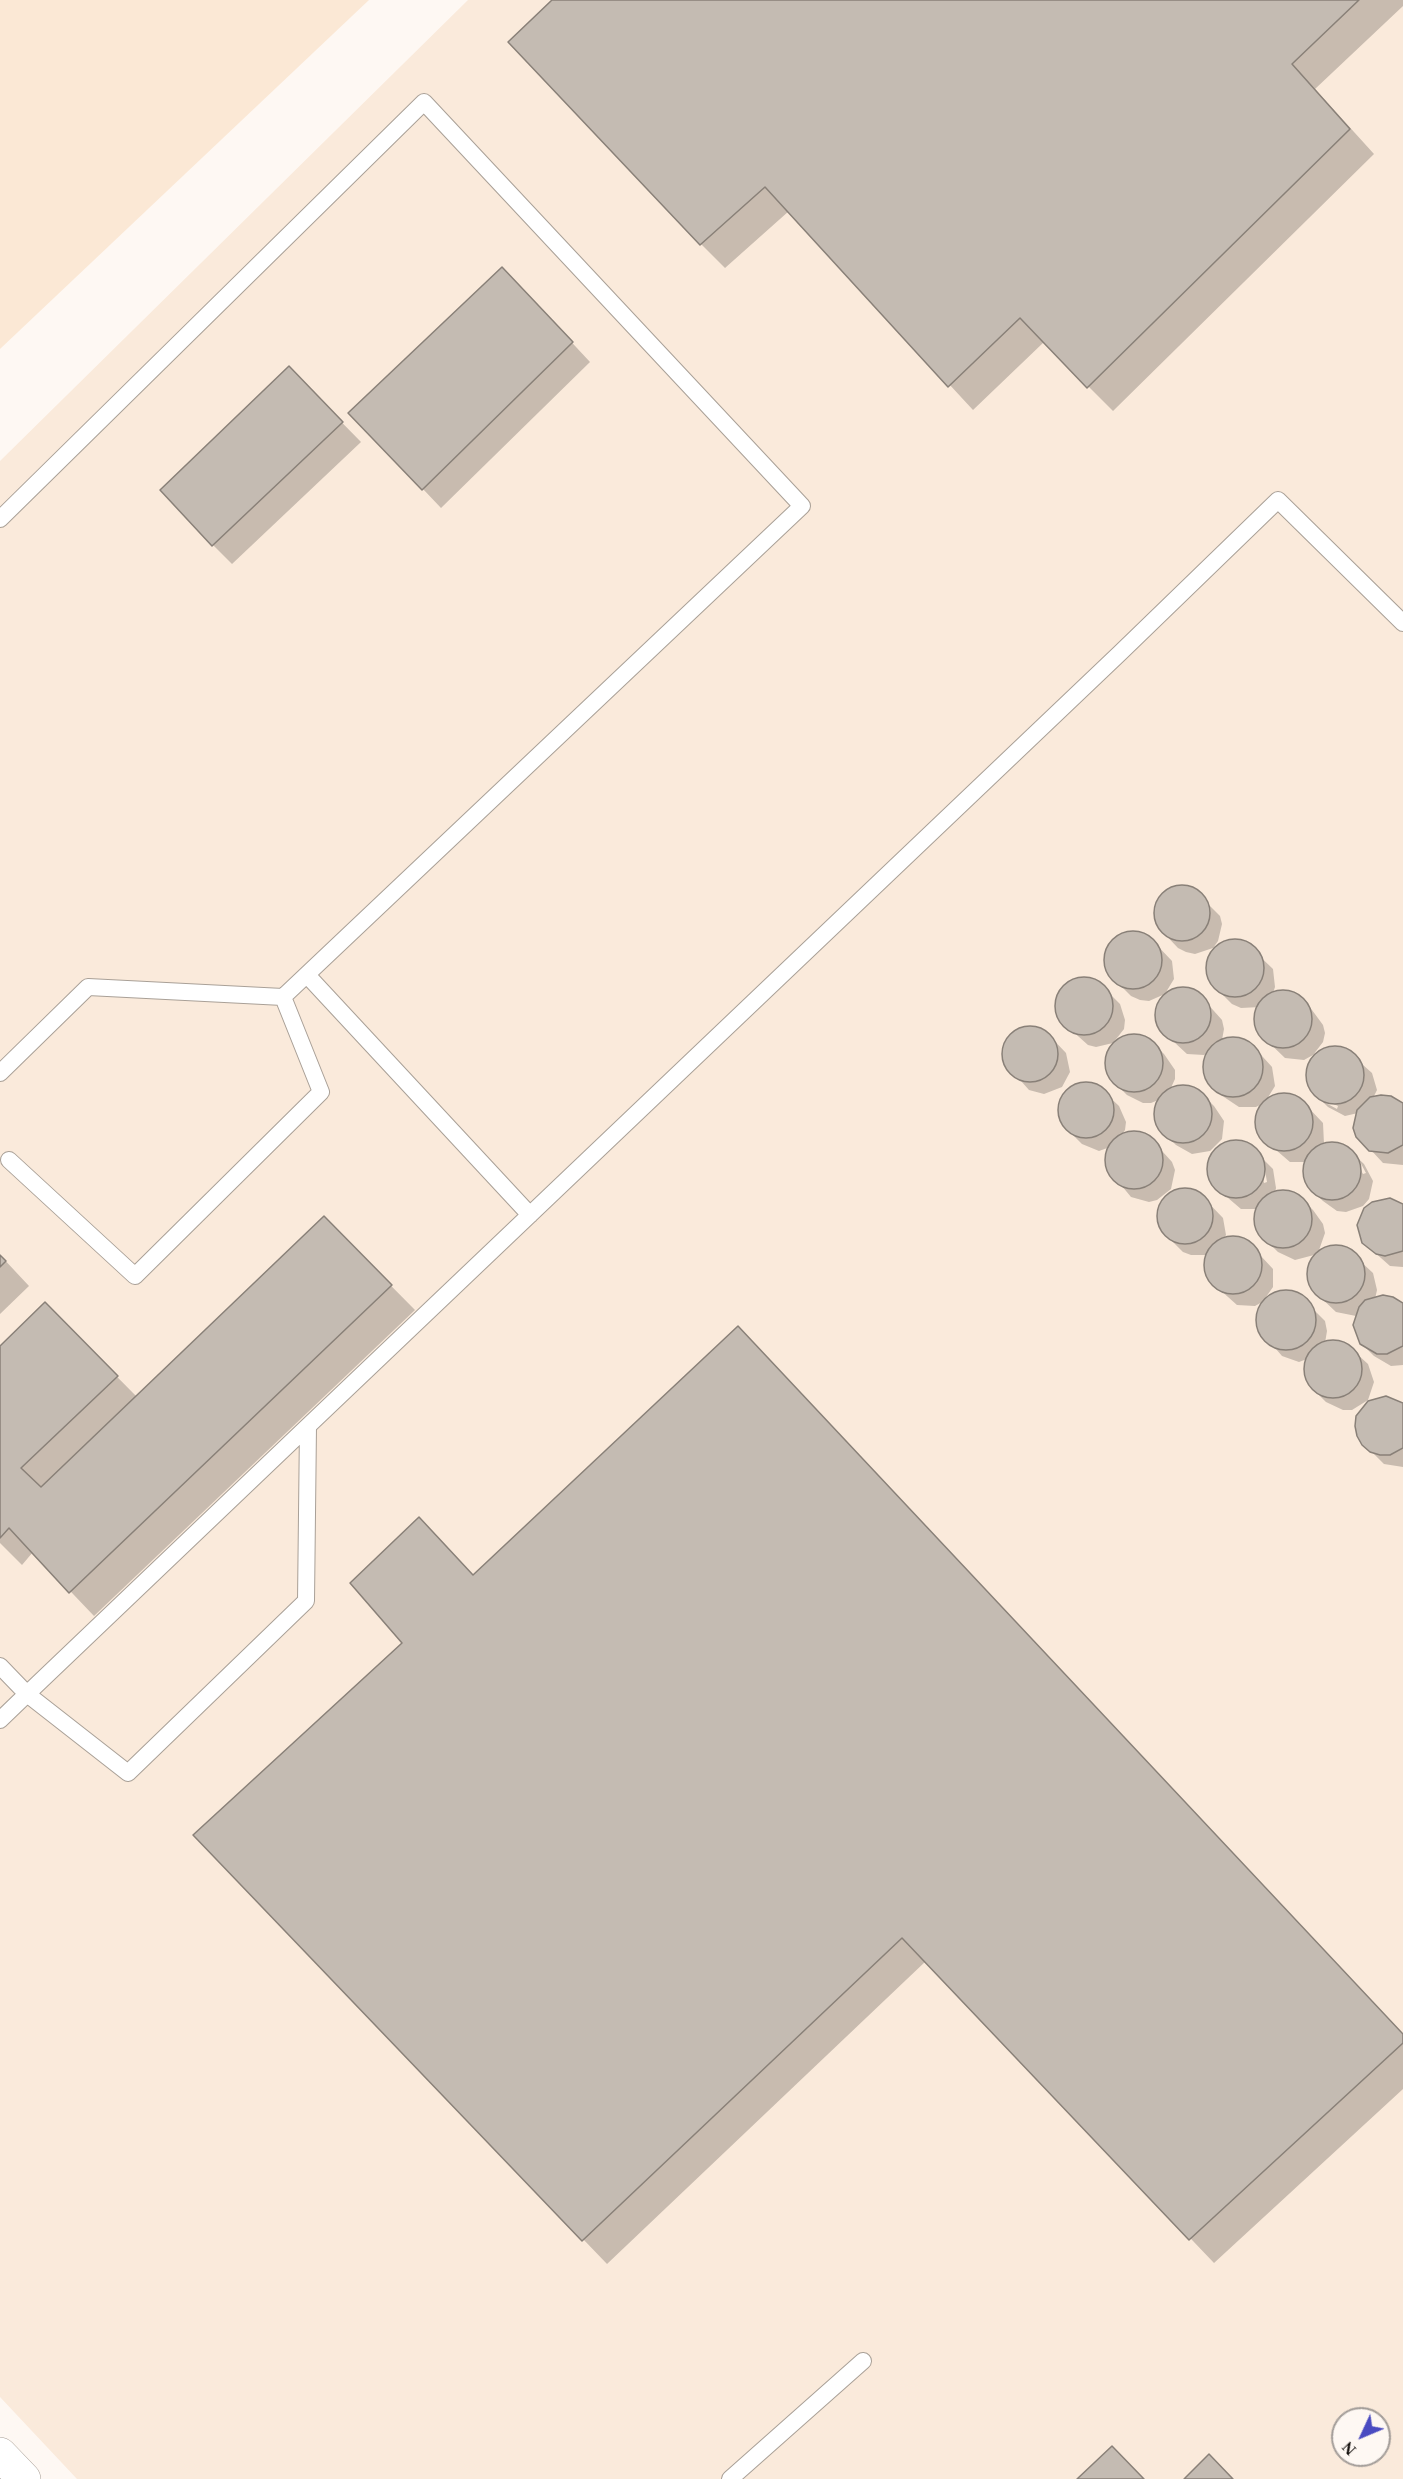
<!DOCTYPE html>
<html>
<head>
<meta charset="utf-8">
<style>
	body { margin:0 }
	#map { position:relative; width:1403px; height:2479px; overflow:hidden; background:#fef8f3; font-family:Georgia,serif }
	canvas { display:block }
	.north { position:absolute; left:1331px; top:2407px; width:60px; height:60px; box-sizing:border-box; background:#fef8f3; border:2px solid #a29c98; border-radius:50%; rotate:226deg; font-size:16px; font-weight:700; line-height:24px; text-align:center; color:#171310 }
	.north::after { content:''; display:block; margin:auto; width:21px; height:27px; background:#4a4bc1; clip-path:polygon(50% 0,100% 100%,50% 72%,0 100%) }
</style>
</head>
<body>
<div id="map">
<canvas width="1403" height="2479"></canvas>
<div class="north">N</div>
</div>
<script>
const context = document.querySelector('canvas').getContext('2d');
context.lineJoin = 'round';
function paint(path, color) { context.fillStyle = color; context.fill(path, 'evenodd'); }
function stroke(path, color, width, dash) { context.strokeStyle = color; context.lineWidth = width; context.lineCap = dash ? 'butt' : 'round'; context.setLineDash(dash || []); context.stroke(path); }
paint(new Path2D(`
	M468,0H1403V2479H77L0,2397V461ZM1343,2419H1379V2455H1343Z`), '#faeadb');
paint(new Path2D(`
	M0,0H369L0,349Z`), '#fbe8d5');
paint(new Path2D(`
	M554,0H1403V6L1315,89L1374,154L1113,411L1044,342L973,410L789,211L725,268L701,244Z
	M521,288L590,362L441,508L423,489Z
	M307,387L361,442L232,564L213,545Z
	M1178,887L1194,890L1220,916L1222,924L1218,941L1213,948L1195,954L1186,952L1178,948L1158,927L1156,919L1157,902L1169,889Z
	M1137,933L1153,941L1172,961L1174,979L1163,997L1179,989L1197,992L1222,1020L1224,1029L1222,1040H1244L1253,1046L1272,1067L1275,1086L1267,1099L1288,1095L1304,1103L1323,1123L1324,1144H1333L1350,1151L1364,1164L1373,1181L1369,1199L1363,1206L1346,1212L1337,1211L1323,1201L1310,1188L1304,1172L1305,1162H1290L1262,1138L1257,1121L1264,1103L1256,1107H1239L1224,1097L1211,1083L1206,1075V1058L1212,1050L1204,1055L1187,1054L1160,1029L1156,1013L1165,994L1149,1001L1140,1000L1131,996L1111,976L1105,958L1107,950L1120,936ZM1354,1158H1358L1366,1173L1363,1174Z
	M1228,941L1246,943L1273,969L1275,987L1273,993L1282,991L1299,996L1312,1010L1323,1025L1325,1033L1323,1042L1313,1055L1304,1060L1285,1058L1258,1032L1256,1013L1260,1007L1241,1008L1232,1004L1219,991L1208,976V959L1213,951Z
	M1082,979L1091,980L1106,990L1120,1004L1125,1020L1124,1029L1113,1043L1096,1047L1088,1045L1060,1020L1057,1002L1066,986Z
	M1030,1027L1047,1033L1066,1053L1070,1072L1062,1087L1044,1094L1029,1090L1005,1063L1004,1047L1013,1034Z
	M1133,1035L1151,1041L1164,1054L1175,1070V1079L1169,1092L1175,1088L1184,1087L1201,1093L1214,1106L1224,1121L1222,1139L1210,1151L1192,1154L1176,1145L1163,1132L1156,1116L1161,1099L1151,1103H1143L1127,1095L1114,1082L1107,1065L1111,1049L1124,1037Z
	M1326,1048H1344L1372,1073L1377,1090L1373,1098L1403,1106V1165L1383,1163L1358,1136V1113L1345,1116L1328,1107L1315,1094L1307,1077L1312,1059ZM1322,1098L1338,1106L1337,1109L1322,1101Z
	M1082,1084L1099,1087L1119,1106L1126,1122L1125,1130L1121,1136L1136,1133L1153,1141L1172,1162L1175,1170L1171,1189L1157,1200L1149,1202L1131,1197L1107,1168L1110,1147L1099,1151L1082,1144L1069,1131L1060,1116L1059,1107L1067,1091Z
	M1236,1142L1245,1144L1260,1156L1264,1183L1267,1182L1263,1159L1273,1169L1276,1188L1275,1193L1282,1191L1300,1197L1313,1210L1323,1224L1325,1233L1318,1253L1328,1248H1346L1373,1273L1377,1290L1375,1299L1403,1305V1365L1391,1366L1374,1356L1361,1343L1354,1325L1356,1316L1336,1312L1316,1293L1308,1276L1309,1267L1314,1255L1295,1260L1278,1252L1265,1239L1256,1223L1259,1209H1241L1214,1186L1208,1170L1209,1161L1219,1147Z
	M1189,1189L1197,1191L1223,1218L1226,1235L1223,1240L1239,1238L1247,1241L1273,1269V1287L1266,1297L1279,1292L1298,1294L1325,1321L1327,1331L1325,1343L1339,1341L1347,1345L1368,1364L1374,1382L1368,1400L1352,1410H1343L1326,1402L1313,1389L1305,1373L1307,1359L1299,1362L1282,1356L1258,1328L1257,1319L1264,1301L1255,1306L1237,1305L1209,1280L1205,1261L1209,1255H1191L1183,1252L1170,1239L1159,1224L1160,1206L1172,1192Z
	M1403,1206V1267L1390,1266L1363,1242Z
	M324,1218L415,1310L94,1616L33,1552L22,1565L0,1543V1348L45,1304L137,1397Z
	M0,1255L29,1286L0,1314Z
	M1403,1405V1467L1384,1464L1371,1451Z
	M419,1519L474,1576L1403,2034V2089L1214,2263L926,1961L607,2264L195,1835L404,1643Z`), '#0003');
const building = new Path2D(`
	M552,0H1359L1292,64L1350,129L1087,388L1020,318L948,387L765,187L700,245L508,42Z
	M502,267L573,342L422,490L348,413Z
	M289,366L343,422L212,546L160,490Z
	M1154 913a28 28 0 1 1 56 0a28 28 0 1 1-56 0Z
	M1104 960a29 29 0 1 1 58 0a29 29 0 1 1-58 0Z
	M1206 968a29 29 0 1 1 58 0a29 29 0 1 1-58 0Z
	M1055 1006a29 29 0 1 1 58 0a29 29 0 1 1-58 0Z
	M1155 1015a28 28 0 1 1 56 0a28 28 0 1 1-56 0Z
	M1254 1019a29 29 0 1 1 58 0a29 29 0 1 1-58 0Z
	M1002 1054a28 28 0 1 1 56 0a28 28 0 1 1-56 0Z
	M1105 1063a29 29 0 1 1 58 0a29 29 0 1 1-58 0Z
	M1203 1067a30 30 0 1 1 60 0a30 30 0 1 1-60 0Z
	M1306 1075a29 29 0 1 1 58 0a29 29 0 1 1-58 0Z
	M1058 1110a28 28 0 1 1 56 0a28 28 0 1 1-56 0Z
	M1154 1114a29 29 0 1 1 58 0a29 29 0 1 1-58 0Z
	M1255 1122a29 29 0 1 1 58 0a29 29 0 1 1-58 0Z
	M1381,1095L1391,1096L1403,1103V1145L1388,1153L1369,1151L1356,1137L1353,1128L1357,1110L1370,1097Z
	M1105 1160a29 29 0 1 1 58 0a29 29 0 1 1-58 0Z
	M1207 1169a29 29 0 1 1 58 0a29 29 0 1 1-58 0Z
	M1303 1171a29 29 0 1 1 58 0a29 29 0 1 1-58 0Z
	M1157 1216a28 28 0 1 1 56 0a28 28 0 1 1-56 0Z
	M1254 1219a29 29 0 1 1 58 0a29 29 0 1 1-58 0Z
	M1390,1198L1403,1204V1251L1385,1256L1376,1254L1362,1243L1357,1225L1364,1208L1372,1202Z
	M324,1216L392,1285L69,1593L9,1528L0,1538V1346L45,1302L118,1376L21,1468L41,1487Z
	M1204 1265a29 29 0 1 1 58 0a29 29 0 1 1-58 0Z
	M1307 1274a29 29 0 1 1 58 0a29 29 0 1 1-58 0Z
	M0,1255L6,1261L0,1267Z
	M1256 1320a30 30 0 1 1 60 0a30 30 0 1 1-60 0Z
	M1383,1295L1393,1297L1403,1303V1346L1387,1354H1377L1360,1344L1353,1325L1359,1307L1365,1300Z
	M738,1326L1403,2034V2043L1189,2240L902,1938L582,2241L193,1835L402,1643L350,1583L419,1517L473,1575Z
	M1304 1369a29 29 0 1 1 58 0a29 29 0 1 1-58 0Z
	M1386,1396L1403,1403V1448L1390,1455H1380L1370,1452L1362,1445L1357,1436L1355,1426L1356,1416L1368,1401Z
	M1112,2446L1144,2479H1077Z
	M1209,2454L1233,2479H1184Z`);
paint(building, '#c4bbb2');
stroke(building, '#898078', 1.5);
const lane = new Path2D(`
	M0,519L424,102L802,506L283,997L88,987L0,1073
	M307,975L530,1215
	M9,1160L135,1276L321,1092L283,997
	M308,1426L27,1694L128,1773L306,1601L308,1426L1120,653L1278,500L1403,623
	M0,1666L27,1694L0,1720
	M730,2479L863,2361`);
const secondary = new Path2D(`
	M0,2454L24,2479`);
stroke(lane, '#a9a097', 18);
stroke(secondary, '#a9a097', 34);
stroke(lane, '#fff', 16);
stroke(secondary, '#fff', 33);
</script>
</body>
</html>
